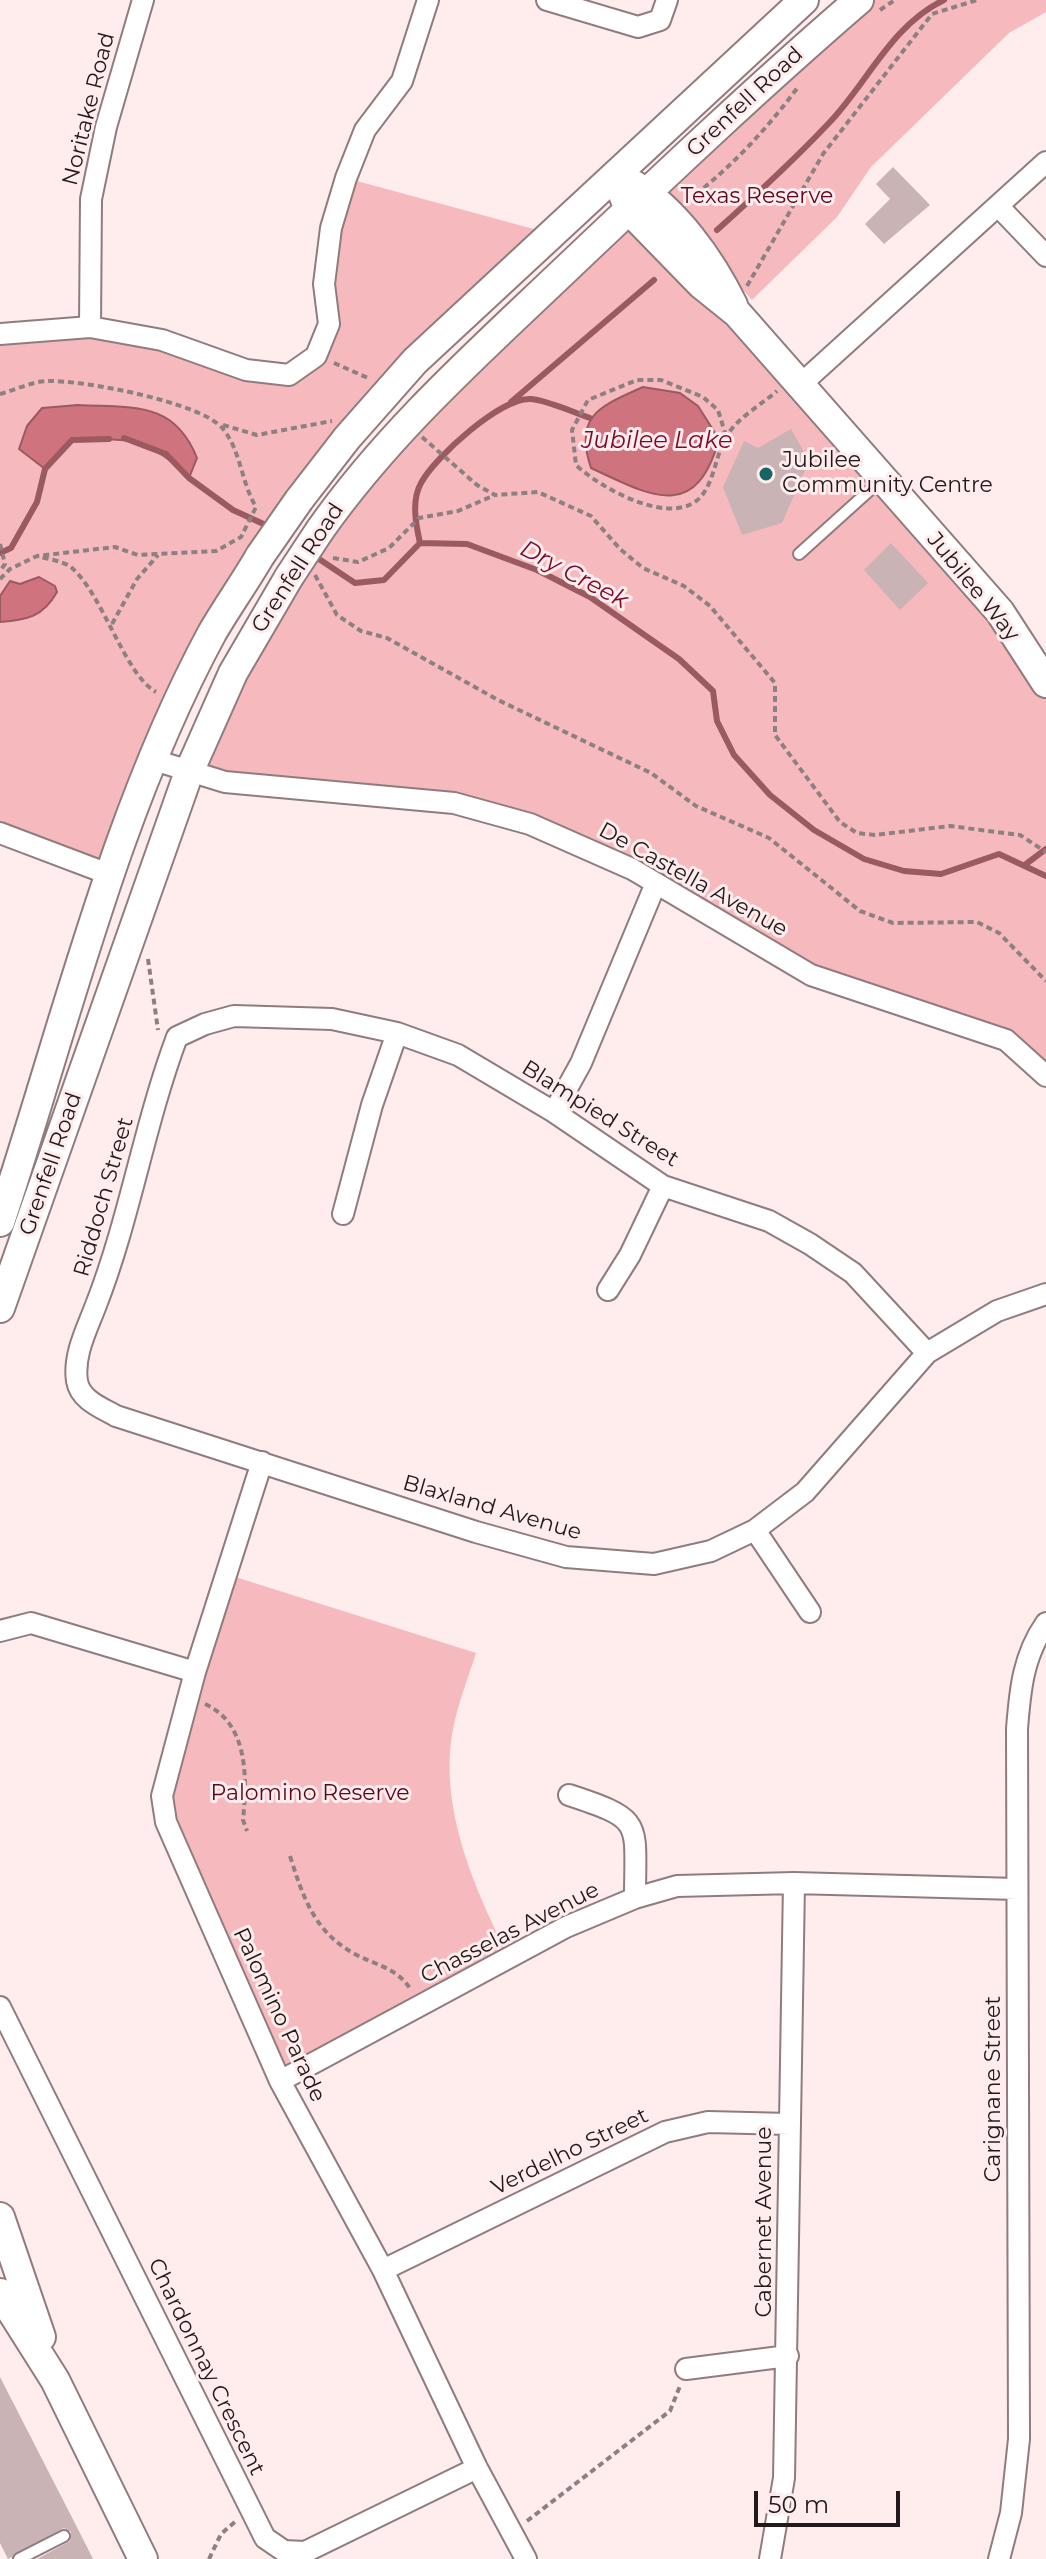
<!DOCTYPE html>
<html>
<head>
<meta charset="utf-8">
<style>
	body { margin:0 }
	#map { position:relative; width:1046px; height:2559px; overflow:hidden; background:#ffeced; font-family:Montserrat,sans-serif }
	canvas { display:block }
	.scale { position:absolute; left:754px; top:2491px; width:146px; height:36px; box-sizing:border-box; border:4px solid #221a1a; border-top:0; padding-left:10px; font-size:24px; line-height:28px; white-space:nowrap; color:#221a1a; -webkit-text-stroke:6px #ffeced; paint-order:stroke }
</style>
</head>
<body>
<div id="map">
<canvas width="1046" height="2559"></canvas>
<div class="scale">50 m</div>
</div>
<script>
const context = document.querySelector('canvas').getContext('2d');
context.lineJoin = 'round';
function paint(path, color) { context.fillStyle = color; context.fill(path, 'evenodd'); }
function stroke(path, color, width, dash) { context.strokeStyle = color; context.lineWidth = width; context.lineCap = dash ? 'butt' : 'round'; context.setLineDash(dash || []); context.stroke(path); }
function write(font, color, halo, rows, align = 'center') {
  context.font = font + ' Montserrat,sans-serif'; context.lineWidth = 6; context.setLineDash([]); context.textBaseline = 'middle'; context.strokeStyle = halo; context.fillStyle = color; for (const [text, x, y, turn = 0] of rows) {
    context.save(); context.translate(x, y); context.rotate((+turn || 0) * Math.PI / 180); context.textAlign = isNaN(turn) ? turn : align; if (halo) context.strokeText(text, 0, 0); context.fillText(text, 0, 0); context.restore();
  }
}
paint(new Path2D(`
	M874,0H1046V12L1009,33L871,167L837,217L752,300L667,205V184Z
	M346,178L552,234L362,421L246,578L111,875L0,833V334L90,327L289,375L316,356Z
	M629,210L1046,684V1076L1006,1040L849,989L667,889L454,803L189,772L327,520Z
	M226,1574L476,1653C468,1678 458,1704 453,1729C438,1808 475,1889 509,1958L280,2081L162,1796Z`), '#f6babe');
const water = new Path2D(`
	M643,387L680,393L698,406L719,439C696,523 651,496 591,468C573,415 601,406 643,387Z
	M78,405C132,408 174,400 197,458L189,478C150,437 127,438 72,440L45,469L19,449L27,426L42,408Z
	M39,577L55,586L57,592C43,617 27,620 0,622V596L10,581L20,584Z`);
paint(water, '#cf747e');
stroke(water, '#9b5960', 2);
stroke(new Path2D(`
	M717,230C755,196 793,161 828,124C867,84 891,25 944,0
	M511,402L654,280
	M124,438L166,454L189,478L233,510L270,527
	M420,543C416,525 411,501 421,483C435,457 501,397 531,399C550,401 572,412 590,418
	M0,553L11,548L37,502L45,469L72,440L109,439
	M313,555L355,583L384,580L420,543L467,544L537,570L590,597L679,659L713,691L717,721L734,755L770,795L814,830L864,859L904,871L941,874L999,854L1046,876
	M1026,864L1046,849`), '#9b5960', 6);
paint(new Path2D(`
	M893,167L930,205L884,244L865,224L890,199L876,184Z
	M791,429L809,461L782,523L742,535L723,487L744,441L758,448Z
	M891,543L928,583L900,610L864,570Z
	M0,2377L83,2539L93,2559H37L70,2541L71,2532L64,2528L8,2559L0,2543Z`), '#c9b3b4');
const lane = new Path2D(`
	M799,554L881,480
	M19,2559L64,2536`);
const street = new Path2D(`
	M547,0L638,27L660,20L667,0
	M999,207L1046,256
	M90,327L91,199L106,127L143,0
	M0,334L90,327L162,340L246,370L289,375L316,356L329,324L324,284L331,228L346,178L365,130L402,81L428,0
	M800,385L1046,162
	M154,760L225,782L454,803L530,824L632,869L811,975L1006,1040L1046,1076
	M0,833L111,875
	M554,1112L581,1063L656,883
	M343,1214L372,1105L397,1033
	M608,1290L630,1255L663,1186
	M927,1353L853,1273L810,1244L769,1221L663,1186L554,1112L458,1055L397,1033L332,1019L234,1016L205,1024L177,1037C144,1125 130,1218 96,1305C87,1329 73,1355 77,1381C80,1400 102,1408 116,1416L476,1532L566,1557L654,1564L711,1551L755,1530L805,1492L927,1353L997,1311L1046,1294
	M262,1462L195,1672L162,1796L166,1822L280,2081L383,2270L477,2468L526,2559
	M755,1530L810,1612
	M0,1631L31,1623L195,1672
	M569,1795C645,1820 635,1821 635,1898
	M0,2007L265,2538L284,2551L305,2552L477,2468
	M280,2081L566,1927L635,1898L677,1886L794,1883L1017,1889
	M383,2270L665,2132L708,2122L790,2124
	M686,2369L788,2356
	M770,2559L784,2478L794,1883
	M999,2559L1011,2513L1019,2439L1017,1729C1020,1690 1023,1656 1046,1623`);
const secondary = new Path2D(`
	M631,183C675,209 711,260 733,305
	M623,194L629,210L701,284L737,313L1000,612L1046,683
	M299,500L347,438L415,361L804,0
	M320,530C389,432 478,353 564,271C661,179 758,87 859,0
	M0,1222C65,1027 114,814 212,633C227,607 245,582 260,556
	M0,1308L189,772L233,673L289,577
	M0,2217L41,2337
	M0,2293L55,2380L143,2559`);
stroke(lane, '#907c7d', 14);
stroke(street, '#907c7d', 24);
stroke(secondary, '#907c7d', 32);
stroke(new Path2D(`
	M880,10L895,0
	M688,200C730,169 767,129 798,87
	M747,286L823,154L932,14L977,0
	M334,363L368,378
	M0,394C15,390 33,381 48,381C82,380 202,402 223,429C241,451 241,482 256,507L241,537L216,551L138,555L115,547L37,556
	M223,425L257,435L332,421
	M726,436L718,410L703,397L661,380H637L588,400L572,430L576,465C600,488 676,531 703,494C715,477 716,455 726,437C736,419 762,404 777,391
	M422,437L477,485L495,495L538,492L591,516L620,549L643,568L684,586L710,606L775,683V735L840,822L857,833L875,835L950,826L1020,835L1046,852
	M0,544L5,564L0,571
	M333,558L358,562L389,548L419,518L458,511L495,495
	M315,575L337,615L361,631L387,638L498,700L651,773L696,806L769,838L860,911L893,923L977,922L999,933L1046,981
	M0,579L10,569L37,556C47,559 64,561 72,568C103,595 125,675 156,692
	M112,624L137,579L158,555
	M148,959L158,1030
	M205,1704C249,1724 247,1779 243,1820L247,1831
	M290,1856C303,1897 314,1931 353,1953C374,1965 397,1967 411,1990
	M527,2521L670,2411L680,2386
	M209,2559L221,2534L237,2520`), '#8d8081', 4, [6, 4]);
stroke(lane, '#fff', 10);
stroke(street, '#fff', 20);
stroke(secondary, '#fff', 28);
const secondaryBridge = new Path2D(`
	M260,556L299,500
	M289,577L320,530`);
stroke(secondaryBridge, '#907c7d', 32, []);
stroke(secondaryBridge, '#fff', 28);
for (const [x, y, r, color] of [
	[766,474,8,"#166564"]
]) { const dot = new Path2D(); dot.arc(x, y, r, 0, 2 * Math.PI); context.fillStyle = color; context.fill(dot); stroke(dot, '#ffeced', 3); }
write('22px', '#221a1a', '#ffeced', [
	["Grenfell Road",745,102,-43],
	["Noritake Road",89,109,-76],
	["Grenfell Road",298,568,-57],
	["Jubilee Way",973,587,51],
	["De Castella Avenue",693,880,29],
	["Blampied Street",600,1114,32],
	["Grenfell Road",51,1164,-71],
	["Riddoch Street",104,1197,-74],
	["Blaxland Avenue",492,1508,16],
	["Chasselas Avenue",510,1933,-27],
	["Palomino Parade",279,2015,65],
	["Carignane Street",994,2089,-90],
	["Verdelho Street",570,2152,-26],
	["Cabernet Avenue",765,2222,-90],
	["Chardonnay Crescent",206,2367,64]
]);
write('22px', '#5d071e', '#ffeced', [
	["Texas Reserve",757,197],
	["Palomino Reserve",310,1794]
]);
write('22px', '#221a1a', '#ffeced', [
	["Jubilee",782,461],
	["Community Centre",782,486]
], 'left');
write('italic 24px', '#7d092a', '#ffeced', [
	["Jubilee Lake",657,441],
	["Dry Creek",574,575,28]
]);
</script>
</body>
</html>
